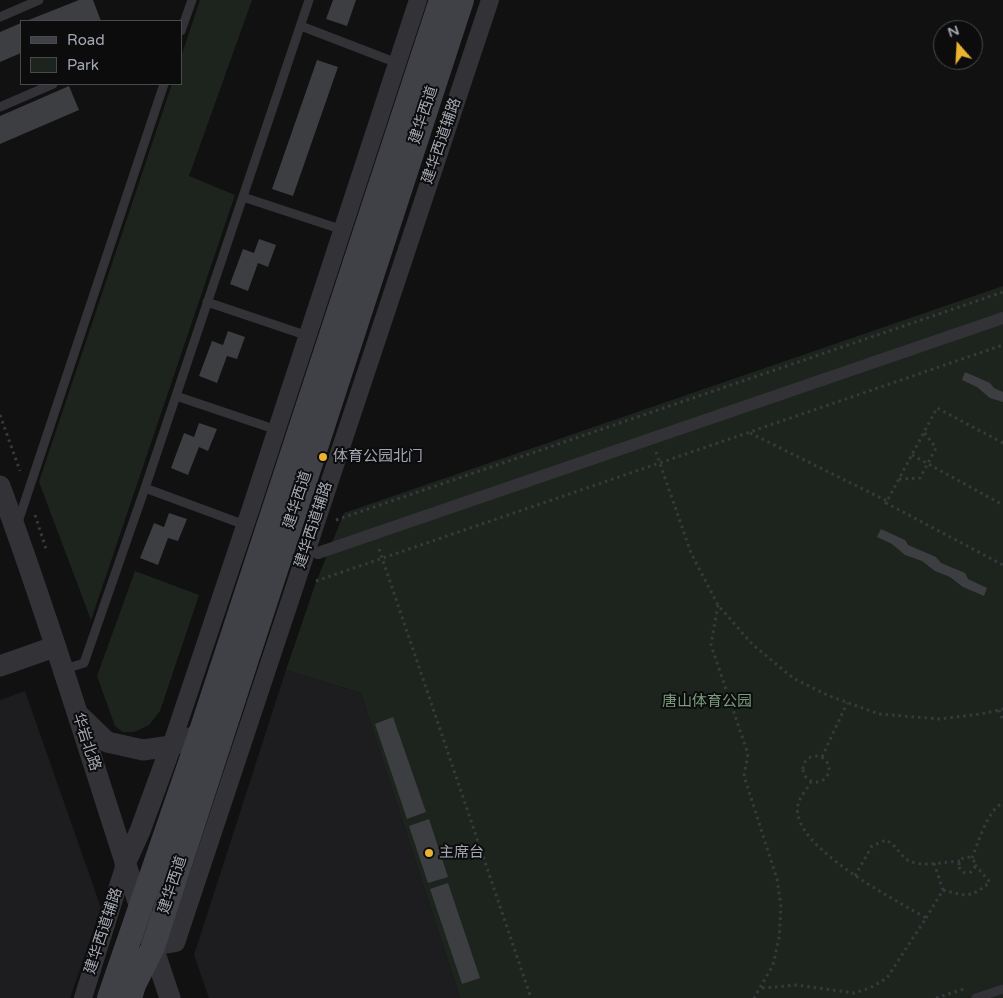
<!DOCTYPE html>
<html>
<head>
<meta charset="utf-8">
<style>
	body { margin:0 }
	#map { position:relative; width:1003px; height:998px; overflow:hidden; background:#111112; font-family:"Varela Round",sans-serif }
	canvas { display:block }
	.legend { position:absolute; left:20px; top:20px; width:162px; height:65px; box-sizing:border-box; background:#0c0c0d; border:1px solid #484a4f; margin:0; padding:6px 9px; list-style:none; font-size:15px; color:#a2a7b2 }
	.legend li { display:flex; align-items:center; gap:10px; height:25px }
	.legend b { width:25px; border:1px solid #484a4f }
	.north { position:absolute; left:933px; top:20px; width:50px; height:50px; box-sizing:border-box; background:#0c0c0d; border:1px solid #484a4f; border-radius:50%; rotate:341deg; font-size:14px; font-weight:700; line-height:20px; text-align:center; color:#a2a7b2 }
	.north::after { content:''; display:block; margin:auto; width:18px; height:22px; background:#ebb330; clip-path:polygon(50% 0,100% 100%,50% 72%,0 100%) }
</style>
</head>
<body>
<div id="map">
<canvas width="1003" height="998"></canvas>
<ul class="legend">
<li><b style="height:6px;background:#404147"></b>Road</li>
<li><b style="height:14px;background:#1d241e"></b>Park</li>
</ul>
<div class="north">N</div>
</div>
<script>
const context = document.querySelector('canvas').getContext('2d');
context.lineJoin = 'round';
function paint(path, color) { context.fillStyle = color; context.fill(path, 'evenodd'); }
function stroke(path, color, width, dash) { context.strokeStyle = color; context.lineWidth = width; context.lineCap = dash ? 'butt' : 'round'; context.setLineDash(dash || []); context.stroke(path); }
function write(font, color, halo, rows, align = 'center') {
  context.font = font + ' "Varela Round","Noto Sans SC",sans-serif'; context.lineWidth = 4; context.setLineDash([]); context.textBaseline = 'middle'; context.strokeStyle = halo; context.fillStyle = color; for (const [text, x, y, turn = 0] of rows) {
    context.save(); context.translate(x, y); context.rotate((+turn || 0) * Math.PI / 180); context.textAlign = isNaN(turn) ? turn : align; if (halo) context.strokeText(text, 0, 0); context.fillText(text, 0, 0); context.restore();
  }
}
paint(new Path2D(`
	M286,670L361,693L460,998H209L194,955Z
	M25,691L101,908L70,998H0V700Z`), '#1d1d1f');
paint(new Path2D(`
	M200,0H252L189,176L235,195L91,620L39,482L172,84H181V57Z
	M1003,286V998H460L361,693L286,670L315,585L344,513Z
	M135,571L199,595L160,711L149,725L134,732H123L115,726L97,676Z`), '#1d241e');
paint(new Path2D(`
	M79,0H93L101,21H26Z
	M333,0H356L347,26L326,19Z
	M21,23V53L0,62V32Z
	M317,60L338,67L293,196L272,189Z
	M69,86L79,110L0,144V116Z
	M259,239L276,245L268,267L258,263L248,291L230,284L243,249L254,253Z
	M228,331L245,337L237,359L227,356L217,383L199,376L212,341L223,345Z
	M965,372L990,383L994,388L1003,392V402L990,398L977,387L962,380Z
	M199,423L217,429L208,451L199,447L188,475L171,468L184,433L194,437Z
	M169,513L187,519L178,541L168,538L158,565L140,558L154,523L164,527Z
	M881,529L905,540L908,545L936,557L941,563L965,573L968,579L987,588L984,596L963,587L950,577L935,571L922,561L905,555L892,544L877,537Z
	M393,717L426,812L407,819L375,724Z
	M429,819L448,877L428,883L409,826Z
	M448,883L480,978L462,984L430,889Z`), '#3d3e42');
stroke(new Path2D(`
	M0,415L20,471
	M750,433L887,501
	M1003,443L937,408L886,503L1003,565
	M656,452L691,553L718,605L752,644L793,678L827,695L879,714L939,719L981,714L1003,709
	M912,455L1003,505
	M899,479L920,478L936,448L924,432
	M35,515L47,552
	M336,520L1003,292
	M379,549L531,998
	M316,581L1003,345
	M718,605L711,645L748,754L744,776L777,879L781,907L779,938L773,965L754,998
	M999,710L1003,721
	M803 769a13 13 0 1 1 26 0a13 13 0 1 1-26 0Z
	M822,757L847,703
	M959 865a8 8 0 1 1 16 0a8 8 0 1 1-16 0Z
	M972,858C978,843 988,809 1003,803
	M855,876L872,846L886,840C898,847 897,851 906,859C917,868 945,862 960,861
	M943,890C966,896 970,899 990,882L975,865
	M926,918L943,890L934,863
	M762,988L797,985L854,993L870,988L887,978L926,918C896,900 789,846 798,805C799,798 807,789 811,782
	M936,998L967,988`), '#38393e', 3, [2.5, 4]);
stroke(new Path2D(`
	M0,17L39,0
	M301,26L397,63
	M181,31L192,0
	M0,107L53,84
	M243,197L343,230
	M207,302L308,336
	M176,396L277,430
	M145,488L245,525
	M17,525L164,84
	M62,670L84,663L145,488L309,0
	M976,998L1003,989`), '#323237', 9);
stroke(new Path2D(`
	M318,553L1003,318`), '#323237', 12);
stroke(new Path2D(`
	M171,746L250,511L418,0
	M153,947L176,943L490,0
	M83,998L125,864`), '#323237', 18);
stroke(new Path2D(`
	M0,486C62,655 112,828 170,998
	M0,666L54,647
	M80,716L107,742L143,750L171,746L200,734
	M125,864L140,831L171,746`), '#323237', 21);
stroke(new Path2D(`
	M109,998L200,734L441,0
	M130,998L134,985L153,947L462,0`), '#404147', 24);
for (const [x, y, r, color] of [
	[323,457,5,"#ebb330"],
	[429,853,5,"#ebb330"]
]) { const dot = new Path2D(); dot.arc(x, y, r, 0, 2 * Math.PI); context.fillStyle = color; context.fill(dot); stroke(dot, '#0c0c0d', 2); }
write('15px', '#a2a7b2', '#0c0c0d', [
	["建华西道",424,115,-72],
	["建华西道辅路",442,141,-71],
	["建华西道",298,500,-72],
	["建华西道辅路",314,525,-72],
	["华岩北路",86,742,72],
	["建华西道",173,885,-72],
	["建华西道辅路",104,931,-72]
]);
write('15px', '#a2a7b2', '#0c0c0d', [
	["体育公园北门",333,457],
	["主席台",439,853]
], 'left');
write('15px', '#7a9d7d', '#0c0c0d', [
	["唐山体育公园",707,702]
]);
</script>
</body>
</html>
